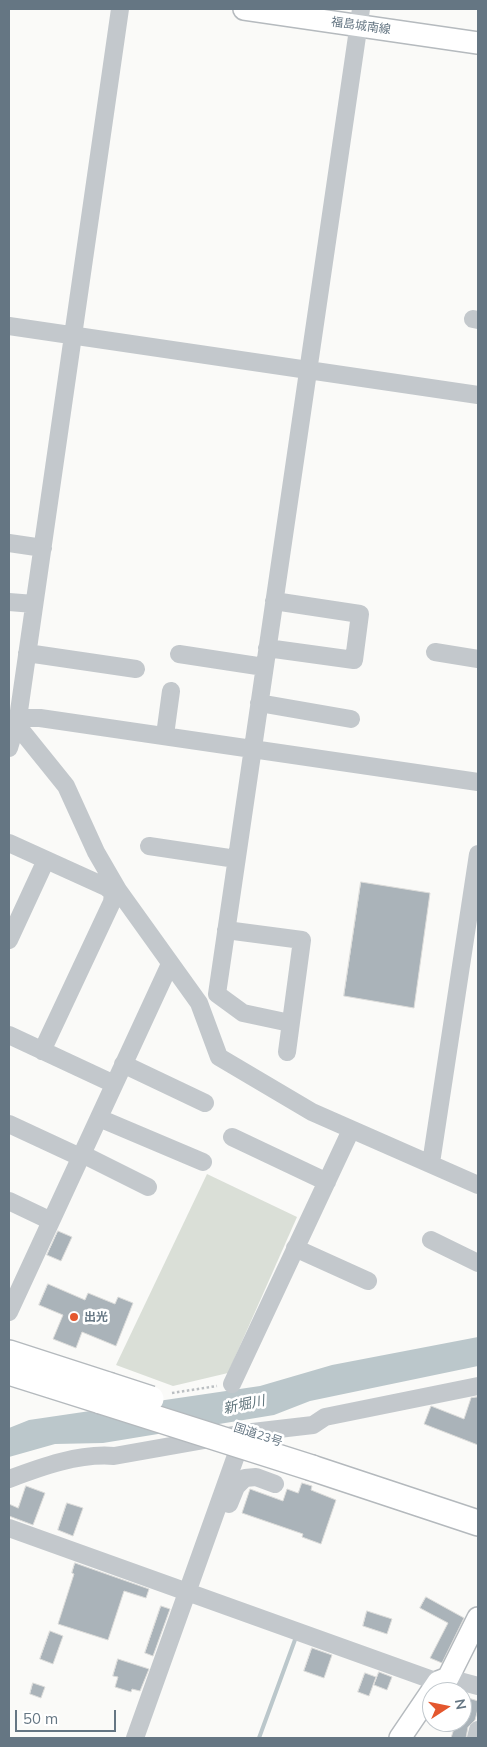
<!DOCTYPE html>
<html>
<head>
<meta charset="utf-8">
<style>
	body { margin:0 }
	#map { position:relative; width:487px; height:1747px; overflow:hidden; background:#fafaf8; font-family:Mulish,sans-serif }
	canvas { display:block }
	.frame { position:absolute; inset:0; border:10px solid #657683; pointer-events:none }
	.north { position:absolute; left:422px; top:1682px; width:50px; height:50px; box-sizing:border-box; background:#fff; border:1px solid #c1c8cd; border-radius:50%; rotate:79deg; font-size:14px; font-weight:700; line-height:20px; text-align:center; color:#657683 }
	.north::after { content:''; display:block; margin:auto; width:18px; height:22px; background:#e4572e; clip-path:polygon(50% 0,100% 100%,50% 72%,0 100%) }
	.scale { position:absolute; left:15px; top:1710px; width:101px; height:22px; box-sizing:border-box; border:2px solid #657683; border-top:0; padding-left:6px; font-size:15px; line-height:18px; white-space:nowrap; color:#657683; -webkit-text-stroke:4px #fff; paint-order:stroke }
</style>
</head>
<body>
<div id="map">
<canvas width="487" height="1747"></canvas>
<div class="frame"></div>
<div class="north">N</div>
<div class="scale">50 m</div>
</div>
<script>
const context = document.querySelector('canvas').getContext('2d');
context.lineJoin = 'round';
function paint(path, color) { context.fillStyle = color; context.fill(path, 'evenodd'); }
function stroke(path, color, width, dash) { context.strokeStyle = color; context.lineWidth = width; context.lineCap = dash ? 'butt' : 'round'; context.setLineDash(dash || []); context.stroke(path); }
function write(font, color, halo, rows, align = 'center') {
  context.font = font + ' Mulish,"Noto Sans JP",sans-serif'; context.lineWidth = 5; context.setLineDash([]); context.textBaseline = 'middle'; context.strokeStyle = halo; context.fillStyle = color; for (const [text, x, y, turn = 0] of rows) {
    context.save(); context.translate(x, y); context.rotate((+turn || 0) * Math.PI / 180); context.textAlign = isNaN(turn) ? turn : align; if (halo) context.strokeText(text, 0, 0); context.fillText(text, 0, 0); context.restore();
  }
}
paint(new Path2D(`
	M207,1174L297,1217L228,1373L173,1386L116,1365Z`), '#dadfd7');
paint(new Path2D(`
	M478,1337V1366L310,1401L274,1415L103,1443L55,1444L9,1457V1428L29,1420L260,1386L332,1365Z`), '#bbc7cb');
stroke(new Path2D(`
	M259,1738L296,1637`), '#bbc7cb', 4);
const building = new Path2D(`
	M361,882L430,893L414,1008L344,996Z
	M58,1231L72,1237L61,1261L47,1255Z
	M48,1284L85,1300L88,1293L115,1304L118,1297L133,1303L116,1346L82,1332L76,1348L53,1339L63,1315L39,1305Z
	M478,1397V1445L424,1424L431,1406L464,1419L471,1398Z
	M302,1483L312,1486L311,1490L336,1500L321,1544L302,1537L303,1534L242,1513L250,1489L283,1501L287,1489L298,1493Z
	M26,1486L45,1493L33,1525L9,1516V1504L18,1508Z
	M67,1503L83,1508L73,1536L58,1530Z
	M75,1563L149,1589L146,1598L124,1591L108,1640L58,1624L74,1574L72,1573Z
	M426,1597L464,1618L442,1663L430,1658L448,1623L420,1608Z
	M161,1606L170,1609L153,1656L145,1653Z
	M367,1611L392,1619L387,1634L363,1626Z
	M50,1631L63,1636L53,1664L40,1659Z
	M312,1648L332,1655L324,1678L304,1671Z
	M118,1659L149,1669L140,1691L132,1689L131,1692L115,1687L118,1677L113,1676Z
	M379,1672L392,1677L387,1690L374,1685Z
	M365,1673L376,1677L369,1696L358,1692Z
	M33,1683L45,1687L41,1698L30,1694Z
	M462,1696L478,1701V1709L475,1720L468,1727L466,1738H451L456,1722H462Z`);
paint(building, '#aab3b9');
stroke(building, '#dcdcda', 1);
const major = new Path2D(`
	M244,9L478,43
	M400,1738L438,1682L448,1678L478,1618`);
const highway = new Path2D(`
	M9,1353L108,1385
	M9,1372L101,1401
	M312,1468L478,1523`);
stroke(major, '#b5babe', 24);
stroke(highway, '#b4b9bd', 28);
stroke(new Path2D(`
	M172,1393L217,1386`), '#bbbfc2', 2.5, [2.5, 2.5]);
stroke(new Path2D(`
	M473,319L478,320
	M9,326L478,395
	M9,543L43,548
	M9,602L34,604
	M267,648L354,660L360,614L274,601
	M435,652L478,659
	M27,653L136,669
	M179,654L264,667
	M259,703L351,719
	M18,718H40L478,782
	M16,724L66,786L96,852L118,890L199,1003L219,1057L312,1112L478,1185
	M165,735L171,691
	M9,748L18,718L120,9
	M9,843L106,887L113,893
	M149,846L236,859
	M226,930L302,940L287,1052
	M9,940L46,860
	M290,1023L243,1013L217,994L361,9
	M9,1035L114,1084
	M42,1051L112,902L113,893L118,890
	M123,1064L205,1103
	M99,1118L203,1162
	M9,1124L80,1157
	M232,1137L327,1182
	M82,1154L148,1187
	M431,1163L478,854
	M9,1201L51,1221
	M431,1240L478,1263
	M295,1248L368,1281
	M9,1312L170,964
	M232,1384L351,1130
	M9,1479C41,1467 79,1453 114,1456L244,1433L313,1425L325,1417L478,1386
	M229,1504L236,1487L245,1478L256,1477L275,1484
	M9,1528L438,1682
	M448,1678L478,1686
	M135,1738L243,1436
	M476,1738L478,1730`), '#c3c8cc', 18);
stroke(major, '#fff', 21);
stroke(highway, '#fff', 25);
const highwayBridge = new Path2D(`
	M108,1385L151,1399
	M101,1401L312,1468`);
stroke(highwayBridge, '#b4b9bd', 28, []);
stroke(highwayBridge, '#fff', 25);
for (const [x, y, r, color] of [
	[74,1317,5,"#e4572e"]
]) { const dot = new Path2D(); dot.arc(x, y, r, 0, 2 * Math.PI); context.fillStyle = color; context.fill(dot); stroke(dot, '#fff', 2); }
write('12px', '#657683', '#fff', [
	["福島城南線",361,26,8],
	["国道23号",258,1435,18]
]);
write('bold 12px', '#657683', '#fff', [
	["出光",84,1317]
], 'left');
write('italic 14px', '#60757c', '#fff', [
	["新堀川",244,1405,-12]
]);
</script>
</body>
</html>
